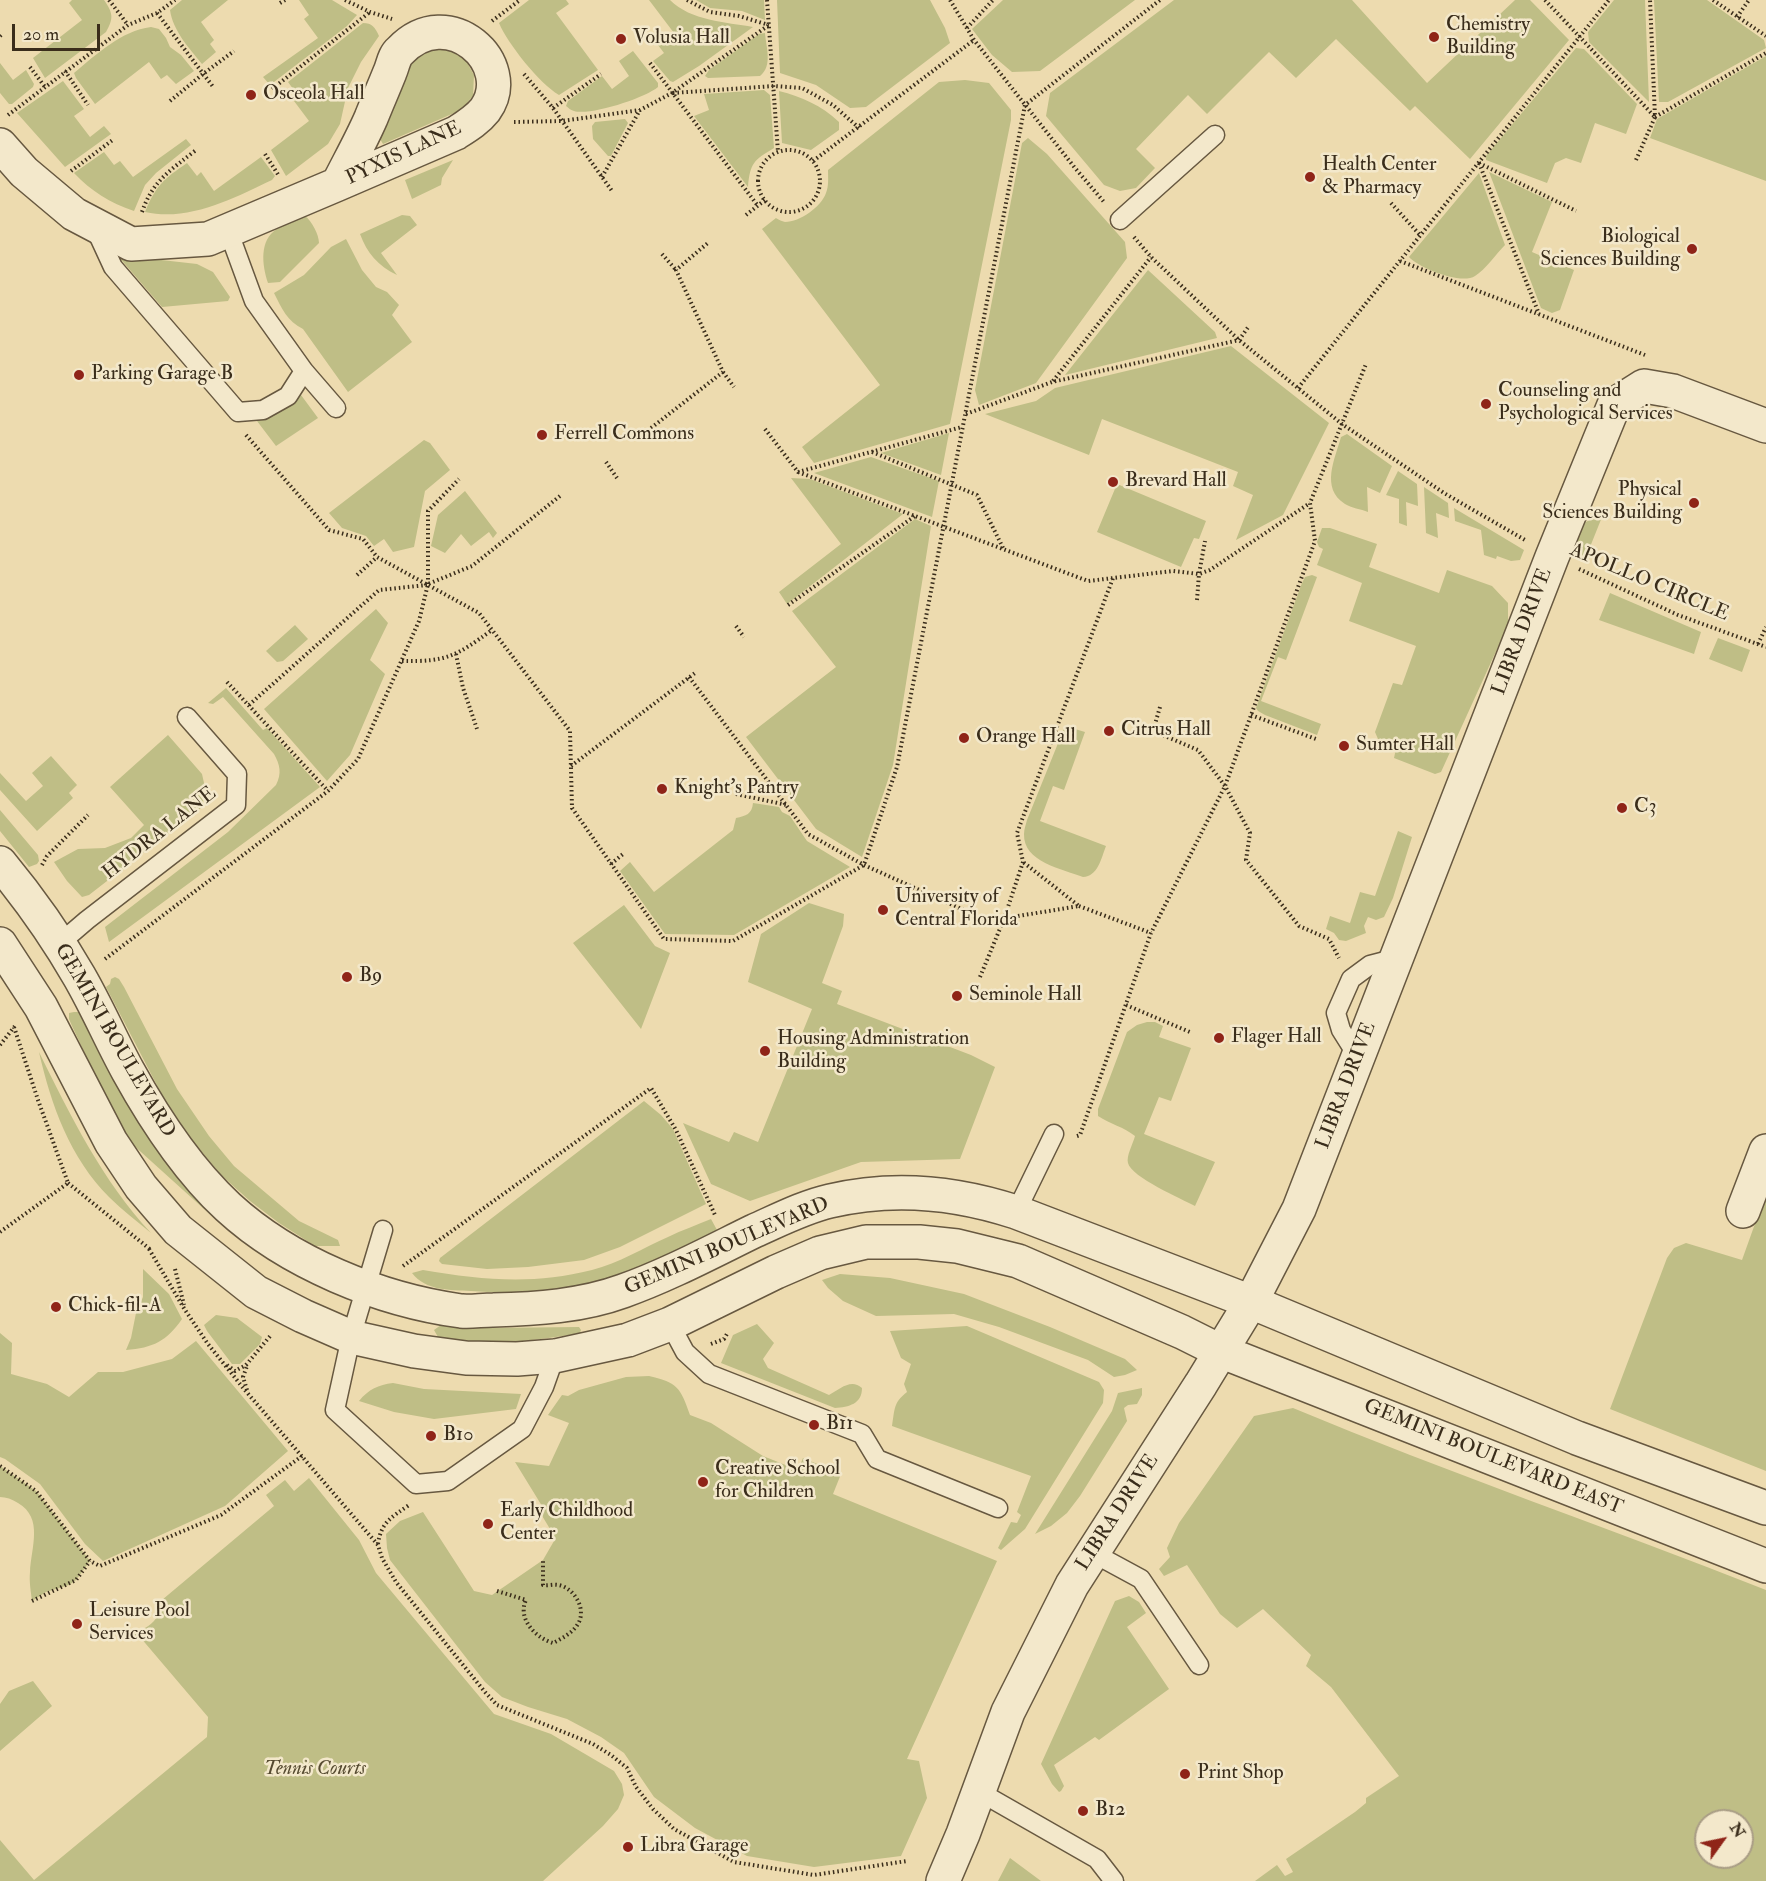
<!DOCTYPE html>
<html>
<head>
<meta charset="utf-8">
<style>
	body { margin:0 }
	#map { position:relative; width:1766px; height:1881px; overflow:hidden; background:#eddbaf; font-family:"IM FELL Double Pica",serif }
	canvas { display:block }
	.north { position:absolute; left:1694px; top:1809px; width:60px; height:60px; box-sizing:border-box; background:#f3e8cb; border:2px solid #a99d85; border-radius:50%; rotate:57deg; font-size:16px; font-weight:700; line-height:24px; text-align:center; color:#3a2d1b }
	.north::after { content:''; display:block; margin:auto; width:21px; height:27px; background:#8f2418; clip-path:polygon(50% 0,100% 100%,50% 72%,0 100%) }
	.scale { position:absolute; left:12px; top:24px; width:88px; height:27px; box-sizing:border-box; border:3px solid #3a2d1b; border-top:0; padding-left:8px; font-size:18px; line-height:21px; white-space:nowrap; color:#3a2d1b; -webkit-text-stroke:4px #f3e8cb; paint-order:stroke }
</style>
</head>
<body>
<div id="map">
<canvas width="1766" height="1881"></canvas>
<div class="north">N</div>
<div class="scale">20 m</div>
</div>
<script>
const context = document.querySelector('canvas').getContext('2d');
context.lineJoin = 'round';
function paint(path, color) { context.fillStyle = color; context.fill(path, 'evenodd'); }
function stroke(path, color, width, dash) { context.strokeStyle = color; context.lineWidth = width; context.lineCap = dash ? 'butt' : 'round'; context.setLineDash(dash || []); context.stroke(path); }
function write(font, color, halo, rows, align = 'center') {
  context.font = font + ' "IM FELL Double Pica",serif'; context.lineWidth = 5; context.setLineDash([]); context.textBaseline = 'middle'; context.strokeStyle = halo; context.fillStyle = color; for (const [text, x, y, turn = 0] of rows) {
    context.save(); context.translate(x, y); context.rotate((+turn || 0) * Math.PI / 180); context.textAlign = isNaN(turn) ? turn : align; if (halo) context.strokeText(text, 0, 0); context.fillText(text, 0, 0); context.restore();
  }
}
paint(new Path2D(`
	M72,0H104C113,13 114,18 106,32L45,78L33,58L82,20L69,3Z
	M182,0H228L201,22L214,40L210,44L216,52L202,64C189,48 173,31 170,10Z
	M299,0H332L357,15L347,26L270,85L263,77L318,38L304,19L309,15Z
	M529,0H566L569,4L556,13L598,70L559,95C539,83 508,44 499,23Z
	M649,0H670C691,21 726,22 753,27L699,66L673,82L670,81L653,61L664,53L658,45L674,33Z
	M696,0H764L765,20L742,11L710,8Z
	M777,0H930L945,28L950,43L866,107L850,108L816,85L780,73Z
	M1003,0H1135L1040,71L1012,72L992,55L972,29Z
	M1174,0H1352L1427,83L1515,0H1530L1569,40L1470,159L1415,106L1410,111L1336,39L1296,78L1269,52L1207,114L1188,95L1136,149L1155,168L1136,188L1120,191L1104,185L1046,116L1050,93Z
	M1614,0H1645L1649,102L1589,42L1588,32Z
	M1654,0H1707L1764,40L1766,48L1668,102H1659Z
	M363,23C372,23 375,27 379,36L361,62L348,88L340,124L328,144L286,176L271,150L309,121L294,101L299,97L288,82Z
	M151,27L159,29L166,38L170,47L181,55L194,71L176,84L167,75L161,79L149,62L95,104L76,78L74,73C97,54 121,31 151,27Z
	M765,33C766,47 773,66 760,76L708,78L705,76L709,70L759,34Z
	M444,48L464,57L474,75L473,96L461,110L383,144L380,139L410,64L424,51Z
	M1576,48L1584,49L1637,104L1626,134L1595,123L1581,163L1566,158L1555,163L1547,183L1486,160V156Z
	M633,51L658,83V87C645,98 590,116 574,111C570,110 569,108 566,106L568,101L602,76L612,89L629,76L619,61Z
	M1766,56V181L1650,138L1657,119Z
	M0,63L13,80L26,70L34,84L33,87L12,104H9L0,93Z
	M965,80L989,83L1011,110V120L950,424L814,463L802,447L880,385L762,229L776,218C777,219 784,222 785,222C800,222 821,207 826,193C829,186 828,177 828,170L939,82Z
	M63,81L84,109L74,116L90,137L104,126L111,134L65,167L17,113Z
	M764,90L770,95L774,148C754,160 750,163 748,187L694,116L709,110L704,94Z
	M779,91C802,97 821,105 839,122V130L811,150L782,143Z
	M625,119L628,123L611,156H608L593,139L592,126L595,122Z
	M1028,138L1047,154L1125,242L1127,258L1036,383L979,405L975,390L1022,143Z
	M186,139L191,145L156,173L145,185L134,211C110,203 91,191 74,173L104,152L114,165L120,161L133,177Z
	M261,157L275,176L272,180C234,198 189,222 145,212C156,185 164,179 187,163L197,176L201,172L214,191Z
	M453,160L442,178L441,185L412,199L405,180Z
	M1489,172L1552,202L1532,252L1574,270L1560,310L1552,313L1541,308Z
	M1479,173L1505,245C1496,254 1485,270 1475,276C1461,285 1419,268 1409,257Z
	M402,215L410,216L417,225L381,253L397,275C378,266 367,253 360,234Z
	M305,216C312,221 319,235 319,243L280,282L268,283C262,265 259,240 277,229C286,224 296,220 305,216Z
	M346,239L362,270L376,287L387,292L399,305L392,315L412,342L348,392L303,329C287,321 282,309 274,293L304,275L331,247Z
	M117,255L197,264L213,272L230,297L228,301L162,307Z
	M1148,270L1215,332L1217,338L1065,375Z
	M1231,346L1329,423L1283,515L1236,540L1253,495L1233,486L1238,472L1102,419L1089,455L985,414L1036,401L1055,388Z
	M301,395L318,418L276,446L257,421Z
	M949,433L941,475L881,453Z
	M1347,434L1392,466L1380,493L1367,487L1368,512C1361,509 1351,508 1345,504C1320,488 1335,459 1341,437Z
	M424,440L430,443L450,470L425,491L414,547L393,552L384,539L374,546L366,536L342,528L329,513Z
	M871,457L939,481L932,517L814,473Z
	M1398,471L1417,484L1418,506L1406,502L1407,526L1399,523V499L1386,495Z
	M791,478L810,479L903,514L787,604L779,592L841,544Z
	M1117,484L1206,521L1199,539L1194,538L1181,567L1097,532Z
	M1424,487L1448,503L1449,518L1436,513L1438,538L1426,533Z
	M465,491L497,533L493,538L489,532L471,546L461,534L445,553L431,546L438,515Z
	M1454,508L1524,550L1520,560L1511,561L1497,556L1496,559L1484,555L1481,530L1455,521Z
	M1598,515L1602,517L1586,557L1572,550L1579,526Z
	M915,519L931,526L893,765L862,857L816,829L746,737L836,667L792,611Z
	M1322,528H1330L1377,544L1369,567L1439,593L1447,570L1492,586L1508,603V625L1441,772L1435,774L1394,758L1397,744L1378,739L1375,732L1393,683L1402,685L1416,646L1349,621L1362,583L1317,565L1323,549L1319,547L1317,542Z
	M1312,575L1317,577L1286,660L1278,657L1261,701L1321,724L1317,735L1265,715L1258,711L1256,708L1302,583L1305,577Z
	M1610,593L1701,632L1694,654L1599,620Z
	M376,609L388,623L370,660L385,674L350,755L327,781L264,709Z
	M295,625L308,639L283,661L277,662L266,651Z
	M1718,638L1750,650L1742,672L1709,659Z
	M226,688L263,730L267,728L320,787L109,942L105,927L228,832L276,785C282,773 280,765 274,754L223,697L213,704L208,703Z
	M1065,726L1085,732L1064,790L1053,786L1040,821L1106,846C1101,859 1098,876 1083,877C1062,869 1023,862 1024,834C1024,829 1026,824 1027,820Z
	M168,735L202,774L206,792L201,808L89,895L82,897L67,881L54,862L78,849L105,848L131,838L144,825L110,787Z
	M51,756L77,785L69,793L73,798L37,831L0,790V773L26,801L43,786L32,773Z
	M753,803L779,807L782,812L790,816L807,841L850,867L734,935L665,934L620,871L630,862L654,892L733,830L736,818C746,816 752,814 753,803Z
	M0,810L38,855L39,861L37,864L29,867L0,831Z
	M1398,831L1412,837L1393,898L1384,917L1376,920L1368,917L1364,926L1366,933L1346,941L1339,940L1334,933L1326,929L1330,916L1350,923L1360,892L1375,896Z
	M809,903L844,914L843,926L822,983L842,991L837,1004L971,1055L995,1067L960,1159L861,1162L750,1201L711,1184L683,1123L729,1142L734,1132L758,1142L812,1009L748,982L761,934Z
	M624,905L655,946L670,953L641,1029L573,943Z
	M115,977L119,979L124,987L177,1089L209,1136L234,1166L299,1221L338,1240L340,1246H315L279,1223L250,1201L221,1175L192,1140L163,1097L106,987L110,984L111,979Z
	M74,1012H79L83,1016L142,1128L185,1186L216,1215L214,1218L131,1143L116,1120L72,1026L69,1019V1013Z
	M1147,1022H1155L1163,1026L1159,1037L1191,1048L1171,1101L1159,1097L1144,1134L1215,1162L1195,1206C1182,1199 1131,1177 1128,1163C1126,1156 1133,1144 1135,1136C1124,1127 1110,1124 1098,1116V1109L1127,1032L1137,1025Z
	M39,1052C71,1117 102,1180 151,1233C137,1221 122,1210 109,1197C70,1158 51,1105 39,1052Z
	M644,1101L661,1115L673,1129L706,1204L620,1247L584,1260L528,1267L487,1269L442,1264L439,1261L440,1258Z
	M1766,1193V1471L1610,1409L1667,1258L1674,1248L1686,1243L1742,1260Z
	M711,1219L717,1230C689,1245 660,1260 630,1271C579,1290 525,1295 471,1291C450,1290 426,1291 412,1273L423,1270C482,1280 533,1285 592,1270C619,1263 643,1248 668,1237C682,1230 697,1225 711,1219Z
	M143,1269L169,1294L182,1319C167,1341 153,1348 126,1350L131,1338L136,1313L143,1297Z
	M840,1274L890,1278L964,1294L1050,1327L1125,1359L1137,1370L1125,1375L1114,1377L1088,1360L999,1327L954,1314L876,1316L843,1301L828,1288L822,1280Z
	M216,1315L237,1318L262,1337L260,1344L240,1364H232L207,1331L204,1325Z
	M446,1324L486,1328L579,1327L581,1330L580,1333C529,1342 490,1346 438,1337L434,1330L441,1325Z
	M757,1324L774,1343L763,1359L768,1368L829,1395C840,1389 851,1378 862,1388C862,1404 849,1407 835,1408L721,1363L733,1335Z
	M967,1326L1099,1382L1104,1390L1103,1403L1025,1529L1001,1550L998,1548L1011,1522L1017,1523L1021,1515L1017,1512L1031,1476L892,1426C895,1409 893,1403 907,1392L904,1384L911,1364L901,1358L890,1331Z
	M0,1333L12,1343L11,1374L47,1384L69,1397L98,1372H123L172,1359L196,1341L288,1451L225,1506L103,1561L85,1544L40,1484L5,1459L0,1457Z
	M649,1376C678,1383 680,1387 690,1415L711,1423L763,1456L798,1470L803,1458L841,1474L833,1494L997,1561L907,1759L919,1761L927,1798L901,1856L814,1867L747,1856L695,1828L654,1797L624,1753L601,1737L567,1719L528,1707L502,1697L485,1682L390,1560L387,1548L386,1534L400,1521L423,1512L474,1591L492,1595L543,1560L554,1541L548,1531L550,1529L538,1509L542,1506L515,1462L549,1466L569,1423L548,1415L562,1395L568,1396L579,1390L626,1377Z
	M393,1383L424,1389L521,1394L516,1409L434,1419L394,1412L359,1401C369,1389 378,1385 393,1383Z
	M1142,1388V1395L1137,1404L1128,1405L1124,1408L1127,1421L1080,1496L1067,1513L1051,1526L1035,1534L1112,1411L1118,1393Z
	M1293,1408C1449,1473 1609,1528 1766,1590V1881H1255L1277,1865L1285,1876L1293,1872L1286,1859L1355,1812L1366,1803V1798L1399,1776L1331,1687L1306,1666L1311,1655L1263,1609L1237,1628L1220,1614L1187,1565L1164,1576L1159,1569L1170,1557L1167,1548L1179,1523L1254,1416ZM1706,1821H1742V1857H1706Z
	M0,1466L36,1491L90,1561L76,1580L69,1585L46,1592L32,1601C31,1592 29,1582 30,1572C31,1548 44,1518 18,1503C12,1499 6,1497 0,1497Z
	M309,1478L359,1540L376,1573L494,1714L551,1734L614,1771L622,1784L624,1795L618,1809L603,1826L543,1881H0V1840L34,1880L207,1737L208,1717L140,1637L132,1636C144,1627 154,1627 160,1610L156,1605L274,1506L266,1495L285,1480L294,1491Z
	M1129,1596L1139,1602L1146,1613L1127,1627L1169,1689L1099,1740L1095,1737L1054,1765L1064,1786L1061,1791L1059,1792L1052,1784L1041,1764L1115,1601Z
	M33,1681L52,1706L0,1751V1704L9,1691Z
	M1010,1858L1041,1881H998Z`), '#bfbe86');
const service = new Path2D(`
	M1120,220L1215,135
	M95,228L113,267L238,412L263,410L288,396L304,371
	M228,230L254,301L304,371L336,408
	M59,944L87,920L236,805L237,774L187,717
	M1358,1057L1341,1030L1336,1013L1351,979L1370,965L1397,958
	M1016,1212L1054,1134
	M383,1230L351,1337L335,1410L416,1484L448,1481L522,1429L544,1387L555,1356
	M670,1324L685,1352L709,1374L862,1434L877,1459L998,1508
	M1093,1553L1141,1579L1199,1665
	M978,1791L1097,1859L1114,1881`);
const minor = new Path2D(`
	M0,145L24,172L74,214L131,244L208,239L338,184L456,133C467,126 477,120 485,110C518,64 448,0 400,51C394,56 393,65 390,72C384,87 377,103 371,118C361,141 349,162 338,184
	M0,863C29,898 56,936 79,976C97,1007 111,1040 128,1071C155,1120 187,1169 228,1207C289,1263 380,1300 461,1311C471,1312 482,1310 493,1310C536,1309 582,1306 623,1291C668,1275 711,1252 754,1231C779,1220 804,1207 830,1201C893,1186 955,1192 1016,1212L1251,1302L1577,1438L1766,1508
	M0,944L41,1007L111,1142L141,1187L178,1230L256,1292L303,1316L351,1337L414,1351L466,1358L517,1359L555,1356L628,1340L670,1324L776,1272L820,1253L866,1242H919L957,1246L1018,1261L1182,1332L1220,1351L1766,1566
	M1743,1211L1766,1151
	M943,1881L963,1834L1008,1712L1072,1585L1201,1384L1251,1302L1299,1209L1552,557L1614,405L1644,386L1673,391L1766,426`);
stroke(service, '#675840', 21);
stroke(minor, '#675840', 36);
stroke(new Path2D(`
	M109,0L128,25
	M345,0L370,12L392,19
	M687,0L710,12L739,16L769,25
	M767,0L778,152
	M950,0L974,40L1075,168L1104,202
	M1545,0L1654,116
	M1713,0L1766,36
	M280,3L285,0
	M157,13L214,88
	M1737,17L1749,0
	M492,21L520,0
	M967,28L993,0
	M0,36L2,34
	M650,63L758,206
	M30,67L45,87
	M65,71L88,105
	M524,74L553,108L612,191
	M272,89L370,12
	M673,93L774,86L802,88L833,105L859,128
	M170,101L203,74L234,51
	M553,108L601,74
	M8,115L128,25L157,13L175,0
	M1655,117L1766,53
	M514,122L562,121L640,110L672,93L769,25
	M758 181a31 31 0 1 1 62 0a31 31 0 1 1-62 0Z
	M265,154L279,176
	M1636,160L1655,117L1650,0
	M813,161L974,40
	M1479,163L1539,314
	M1479,163L1576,211
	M71,171L114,139
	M602,177L640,110
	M1391,203L1420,235
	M142,212C153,180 171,170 196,150
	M746,215L765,200
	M1134,237L1151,257L1239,340L1342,424L1444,493L1525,540
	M662,254L676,270
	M1400,261L1645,355
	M723,372L734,387
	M1053,381L1151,257
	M1298,388L1609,0
	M966,414L1052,382L1239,340L1249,326
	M651,428L723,372L676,270L709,242
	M765,429L798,472L962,427
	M246,435L329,530L363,539L377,557L479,613L570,731L572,808L664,939L733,941L864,865L897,767L1025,105L1160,0
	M872,452L977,495L1003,548
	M606,462L617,478
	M798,472L1088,581L1173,571L1199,574L1210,570L1310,503
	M1579,569L1678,615L1766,647
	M357,575L377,557
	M428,584V511L459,479
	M1197,600L1199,574L1205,541
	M788,605L915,516
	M736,626L744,637
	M1758,644L1766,627
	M456,654L463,688L477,729
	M402,661C447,662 456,656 492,630
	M689,677L808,834L864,865L988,921L1079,906L1023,862
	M227,682L328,791
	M249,705L379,590L427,585
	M1160,707L1153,731L1198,750L1225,786L1250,833L1246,860L1299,926L1329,939L1339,958
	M1251,715L1316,739
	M571,766L695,673
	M736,794L787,805
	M611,864L623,854
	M42,865L47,856L88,815
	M1079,906L1151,933
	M105,959L328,791L358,759L419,621L428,584L472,566L560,496
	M980,977L1004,919L1023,862L1017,833L1113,578
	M1126,1005L1190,1032
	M0,1045L15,1026
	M1077,1136L1080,1135L1151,933L1225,786L1315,541L1310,503L1366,364
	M68,1183L151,1250
	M0,1232L68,1183L38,1100L14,1027
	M149,1249L185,1310L208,1344L244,1389L378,1545L382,1558L396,1582L485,1692L497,1705L593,1744L611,1755L627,1768L636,1787L653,1809L674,1829L734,1862L814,1875L907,1861
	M403,1266L651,1088L676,1130L715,1215
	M175,1269L184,1305
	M711,1344L724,1339L728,1332
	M227,1365L235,1371L246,1365L271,1335
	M247,1390L243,1377L247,1366
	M0,1466L36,1491L90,1561L100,1566L221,1515L302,1456
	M378,1544C381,1522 392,1517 409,1505
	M497,1591L526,1600C517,1619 536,1638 553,1643C563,1638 574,1632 579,1622C586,1607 573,1587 558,1585C553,1584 548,1586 543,1585V1560
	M32,1601L76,1580L90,1561`), '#3a2d1b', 4, [1.5, 3]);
stroke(service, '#f3e8cb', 18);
stroke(minor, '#f3e8cb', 33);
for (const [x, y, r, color] of [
	[1434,37,6,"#8f2418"],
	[621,39,6,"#8f2418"],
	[251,95,6,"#8f2418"],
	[1310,177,6,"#8f2418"],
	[1692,249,6,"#8f2418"],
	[79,375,6,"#8f2418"],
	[1486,404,6,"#8f2418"],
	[542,435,6,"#8f2418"],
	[1113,482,6,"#8f2418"],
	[1694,503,6,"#8f2418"],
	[1109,731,6,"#8f2418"],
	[964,738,6,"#8f2418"],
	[1344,746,6,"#8f2418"],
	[662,789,6,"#8f2418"],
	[1622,808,6,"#8f2418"],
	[883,910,6,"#8f2418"],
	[347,977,6,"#8f2418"],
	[957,996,6,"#8f2418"],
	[1219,1038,6,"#8f2418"],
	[765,1051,6,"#8f2418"],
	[56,1307,6,"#8f2418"],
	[814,1425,6,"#8f2418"],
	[431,1436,6,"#8f2418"],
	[703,1482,6,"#8f2418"],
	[488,1524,6,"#8f2418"],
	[77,1624,6,"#8f2418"],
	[1185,1774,6,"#8f2418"],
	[1083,1811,6,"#8f2418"],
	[628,1847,6,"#8f2418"]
]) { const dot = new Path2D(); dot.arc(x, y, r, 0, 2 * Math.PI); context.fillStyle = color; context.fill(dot); stroke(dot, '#f3e8cb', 2); }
write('20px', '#3a2d1b', '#f3e8cb', [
	["Chemistry",1446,26],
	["Building",1446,49],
	["Volusia Hall",633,39],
	["Osceola Hall",263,95],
	["Health Center",1322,166],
	["& Pharmacy",1322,189],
	["Biological",1680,238,"right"],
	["Sciences Building",1680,261,"right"],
	["Parking Garage B",91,375],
	["Counseling and",1498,392],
	["Psychological Services",1498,415],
	["Ferrell Commons",554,435],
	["Brevard Hall",1125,482],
	["Physical",1682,491,"right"],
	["Sciences Building",1682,514,"right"],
	["Citrus Hall",1121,731],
	["Orange Hall",976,738],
	["Sumter Hall",1356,746],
	["Knight's Pantry",674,789],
	["C3",1634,808],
	["University of",895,898],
	["Central Florida",895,921],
	["B9",359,977],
	["Seminole Hall",969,996],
	["Flager Hall",1231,1038],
	["Housing Administration",777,1040],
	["Building",777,1063],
	["Chick-fil-A",68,1307],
	["B11",826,1425],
	["B10",443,1436],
	["Creative School",715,1470],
	["for Children",715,1493],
	["Early Childhood",500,1512],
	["Center",500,1535],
	["Leisure Pool",89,1612],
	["Services",89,1635],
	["Print Shop",1197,1774],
	["B12",1095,1811],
	["Libra Garage",640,1847]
], 'left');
write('20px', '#3a2d1b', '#f3e8cb', [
	["PYXIS LANE",404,154,-25],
	["APOLLO CIRCLE",1649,583,23],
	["LIBRA DRIVE",1523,632,-69],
	["HYDRA LANE",160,834,-38],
	["GEMINI BOULEVARD",114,1041,60],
	["LIBRA DRIVE",1347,1086,-69],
	["GEMINI BOULEVARD",727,1247,-23],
	["GEMINI BOULEVARD EAST",1493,1458,22],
	["LIBRA DRIVE",1118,1513,-57]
]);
write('italic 20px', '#554a30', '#f3e8cb', [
	["Tennis Courts",315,1770]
]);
</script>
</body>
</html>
